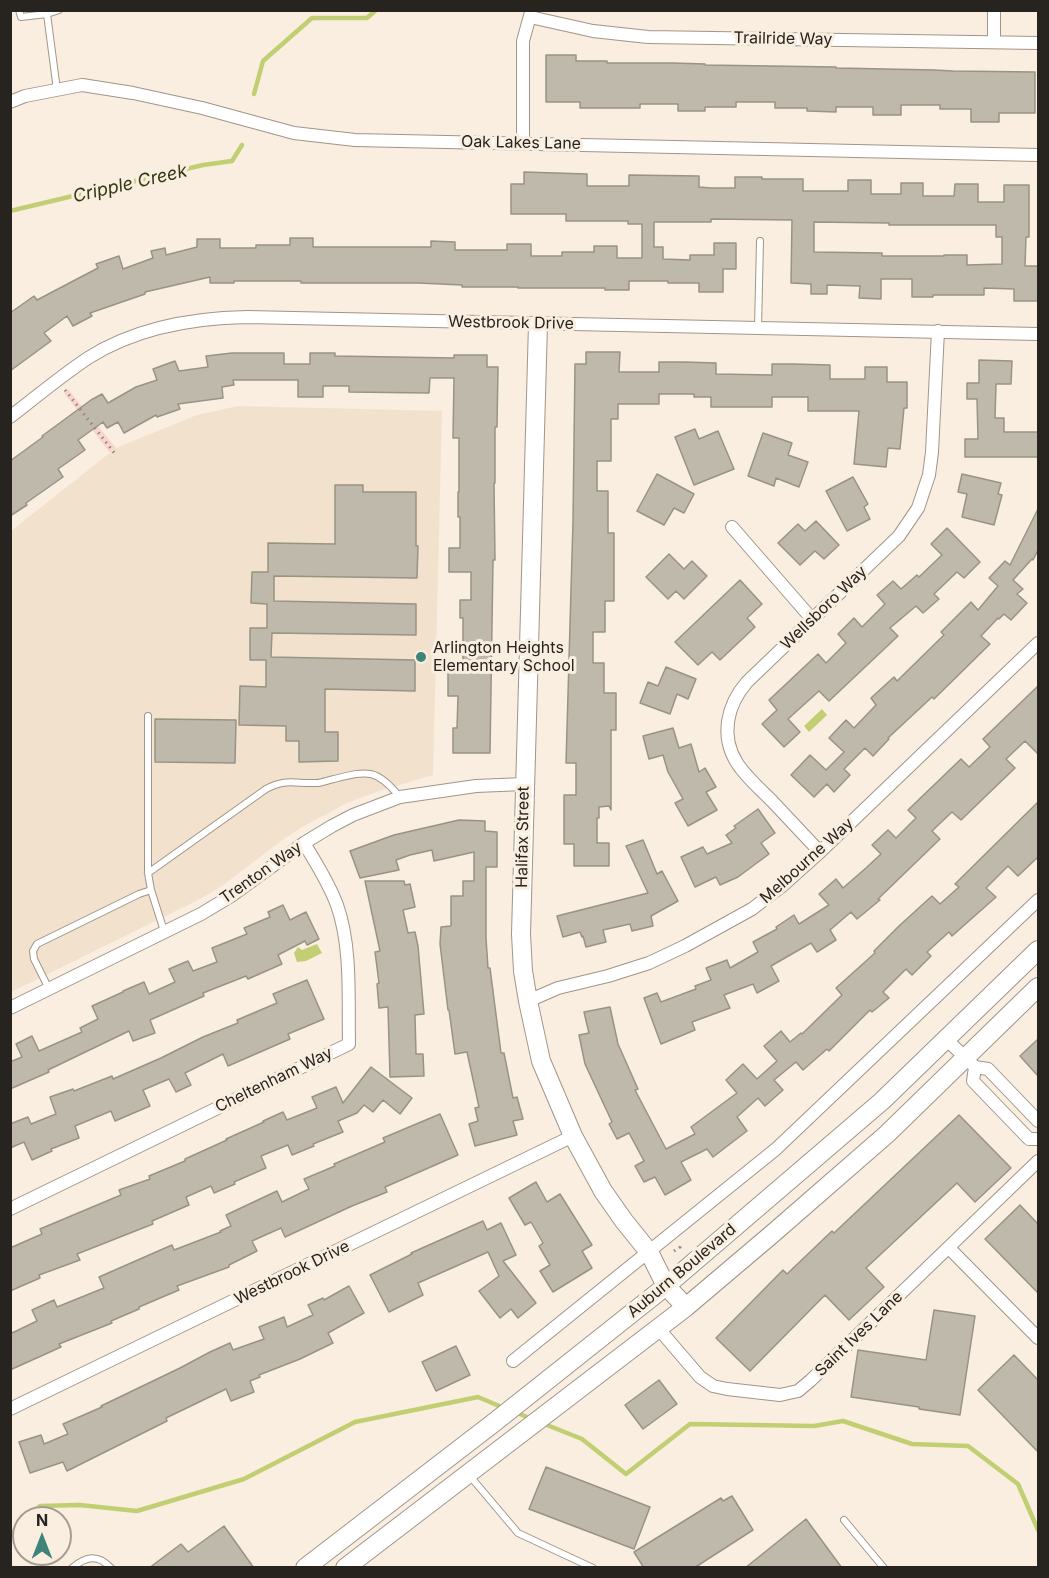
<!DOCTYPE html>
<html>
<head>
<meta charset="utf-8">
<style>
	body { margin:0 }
	#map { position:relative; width:1049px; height:1578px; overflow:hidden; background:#f9eee0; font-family:Inter,sans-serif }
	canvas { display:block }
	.frame { position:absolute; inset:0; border:12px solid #27231e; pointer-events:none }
	.north { position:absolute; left:12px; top:1506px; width:60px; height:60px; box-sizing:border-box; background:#f9eee0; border:2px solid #a59d92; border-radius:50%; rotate:0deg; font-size:16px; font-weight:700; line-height:24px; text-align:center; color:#27231e }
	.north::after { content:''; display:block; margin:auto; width:21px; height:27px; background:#3f8479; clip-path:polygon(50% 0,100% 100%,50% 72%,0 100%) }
</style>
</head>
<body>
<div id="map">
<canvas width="1049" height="1578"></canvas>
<div class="frame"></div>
<div class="north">N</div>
</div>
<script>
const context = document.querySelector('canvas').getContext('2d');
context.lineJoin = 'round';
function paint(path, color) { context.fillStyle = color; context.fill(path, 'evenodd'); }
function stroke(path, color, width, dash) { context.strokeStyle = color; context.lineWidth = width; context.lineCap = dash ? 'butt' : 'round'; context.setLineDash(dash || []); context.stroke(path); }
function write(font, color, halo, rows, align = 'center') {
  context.font = font + ' Inter,sans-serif'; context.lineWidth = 6; context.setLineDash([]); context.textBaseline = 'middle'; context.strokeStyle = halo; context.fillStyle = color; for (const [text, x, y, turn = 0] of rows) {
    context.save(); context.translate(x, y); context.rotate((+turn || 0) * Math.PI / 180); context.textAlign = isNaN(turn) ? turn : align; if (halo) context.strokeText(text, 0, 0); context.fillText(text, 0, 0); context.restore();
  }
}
paint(new Path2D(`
	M238,406L442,411L433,775L379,791L347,803L302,827L277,844L222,886L200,899L11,992V531L116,448L197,415Z`), '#f2e1cd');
paint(new Path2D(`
	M68,389L116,448L110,453L64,393Z`), '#fad5d0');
paint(new Path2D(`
	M822,709L827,715L809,732L804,726Z
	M317,944L322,953L306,961L297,962L294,953L298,947L302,950Z`), '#c1cf72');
stroke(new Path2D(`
	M254,94L263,61L312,18H367L376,10
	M10,211L203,165L232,161L242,145
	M515,1412L532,1419
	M542,1423L582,1439L626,1474L690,1424L814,1426L843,1421L912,1444L968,1446L1018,1484L1038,1530
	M28,1518L40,1506L80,1505L137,1511L244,1479L355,1422L478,1397L504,1408
	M10,1535L24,1522`), '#c1cf72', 4.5);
const building = new Path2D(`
	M546,55H576V61H607V63H673L705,64V65L836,67V68L934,70L953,71L1035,72V113H999V122H971V109H940V105H901V115H873V107H836V112L807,111V108H775V102H736V107H705V111H678V104H640V108H580V102H546Z
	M524,172L587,174V186H629V175L699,176V187L711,188H735V177H762V179H803V191H848V180H871V194H901V183H923V196H954L955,184H978V202H1004V185H1029V237H1026L1025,266H1038V301H1014V289L984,288V295H933V297H912V279H881V299L859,298L860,286L827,285V294H811V284L791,283L792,220L711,219V222H654V247H663V259L690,260V255H714V243H736V269H723V292H699V283H668V281H629V290H605V288H518V287H462V285L419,283H301V281H234V283H210V277L145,292V294L90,313L92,316L73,326L67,316L44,333L51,341L10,371V313L34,296L37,300L98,268L96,264L119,256L123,269L153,258L151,251L165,248L166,255L197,247V239H220V248H256V245H290V238H313V247H431V241L455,242V250H507V244H531V256H562V252H594V246H617V258H642V224H628V221H566V214H511V184H524ZM814,222L889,223V225H996V237H1002V264L967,265V255H944V256H882V253L814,252Z
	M586,352H620L619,372H659V362H684L716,363V374L772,375V364H793L830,365V379H865V367H887V382H907V408H904L900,449L888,448L886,467L854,464L859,411H808V397H772V407H711V397H694V394H659V404H618V419H611V461H597V491H608V533H614V601H605V632H593V663H604V693H616V730H611V810L609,806L599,807V818H597V843H609V866H574V844H564V795H576V763H566L573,521L575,364H586Z
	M232,353H284V364H310V353H335V356L454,358V355H487V367H498L497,427H495V483H494L495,560H493L490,753H453V728H457L458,696H448V672L463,673V618H460V600H471V572H449V548H460V517H458V492H459V438H453L454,378H430L429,393L349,392V386H323V397H298V380H233L234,385L222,387L223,398L178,404L180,409L157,417L156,415L124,433L118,422L107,428L103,422L78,440L85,450L58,469L63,477L26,503L27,505L10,516V461L43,437L42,436L91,400L102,394L108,403L136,387L157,380L153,369L175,361L179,371L208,367L206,356Z
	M979,360L1012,361L1011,384H996L995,418H1004V432H1038V457H965V439H978L977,399H967V383H979Z
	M695,429L699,439L718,431L734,469L694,485L675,437Z
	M763,433L792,443L788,455L808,462L799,487L776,478L774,486L748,476Z
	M657,474L694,494L684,513L674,508L664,525L637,511Z
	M962,474L1001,483L998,494L1002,495L994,525L962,517L967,494L958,492Z
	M853,477L868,504L864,507L870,519L847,531L826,491Z
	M335,485H363V492H416V546H418L417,578L274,576V601L416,604V635L272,633L271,657L415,660V691L325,689V732H338V761L299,762V741H286V726L239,725L240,686L266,687V660H250V628H267V604L251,603L252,572H268V543L335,544Z
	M1038,509V550L1033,560L1032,559L1013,580L1023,589L1017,594L1027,603L1011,620L1004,614L999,619L998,618L981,636L990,644L934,699L932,697L888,738L889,739L873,756L865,748L844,769L850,775L834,792L827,784L814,797L791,775L810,755L826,770L844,752L829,738L846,720L854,728L876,705L871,698L894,677L897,681L944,635L941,632L971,602L978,610L998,586L989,578L1005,561L1010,565Z
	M816,521L839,545L824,559L815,551L800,565L778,543L798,524L805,531Z
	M947,528L980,562L964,578L957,572L934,594L939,599L923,613L916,606L890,628L898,636L829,701L819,691L788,719L800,732L784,747L762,724L777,710L769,700L818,654L826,663L846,643L838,634L854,618L862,627L885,604L877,595L893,581L901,589L917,575L919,577L942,555L931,544Z
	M669,554L684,569L692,561L707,576L684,599L676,591L668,599L646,577Z
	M740,580L762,604L747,618L755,627L720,660L712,652L698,665L675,642Z
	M666,667L696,679L688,699L677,694L670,714L640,703L648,682L658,686Z
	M1038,686V754L1025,741L1006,759L1015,768L961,820L952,812L932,831L940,839L878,899L880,900L857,919L851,912L830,930L836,940L817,952L811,943L771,966L779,981L757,993L753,984L724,995L730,1008L692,1022L695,1030L661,1044L644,998L657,993L661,1002L696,989L695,986L711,980L706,968L727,960L730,968L758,952L753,942L777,929L776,927L794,915L799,924L829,905L819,894L836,879L843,888L866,868L881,854L872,845L888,830L896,838L916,818L908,810L961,759L969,767L990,747L983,739Z
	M155,719L236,720L235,763L155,762Z
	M673,728L679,748L691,744L699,772L705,768L716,787L706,792L717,810L688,826L675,803L683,799L668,772L663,755L649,759L643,736Z
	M1038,802V857L1018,876L1008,866L986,888L996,897L952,936L949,932L927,952L931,956L912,975L906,969L883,992L889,998L872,1012L870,1010L829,1051L827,1049L803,1070L796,1062L774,1080L783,1090L765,1106L758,1098L737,1117L747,1131L713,1157L707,1149L681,1162L691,1180L665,1195L655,1177L644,1182L635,1166L644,1161L629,1133L617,1139L609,1124L612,1122L585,1064L579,1035L589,1033L584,1012L610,1007L618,1044L638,1089L635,1090L666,1149L695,1134L691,1127L737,1093L726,1080L743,1064L757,1079L777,1061L764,1046L781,1031L790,1042L801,1033L802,1034L842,995L836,988L875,953L874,951L900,925L932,896L940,904L959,887L955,884Z
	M758,809L775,833L761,843L769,854L738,877L720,885L716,877L695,887L681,857L703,847L707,854L732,843L726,835L736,828L734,826Z
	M459,820L485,821V831L497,832V867H486V938L488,968H490L501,1053H504L513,1098L517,1097L523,1119L513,1121L517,1135L475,1146L469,1124L478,1121L475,1108L479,1107L467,1052L455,1054L449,1010H448L440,944L441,927L451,926V896H463V881H474V852L434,861L432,850L410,855L396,860L399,870L360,878L350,851L394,835Z
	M643,840L657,874L662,871L678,901L651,916L653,926L632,931L630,924L603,930L606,942L586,947L583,936L582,937L580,932L563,937L557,916L648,893L626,846Z
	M365,881H404L405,885L410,884L415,907L403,910L408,933L415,932L418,946L424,1014L415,1015L416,1054H423L424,1076L390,1077L388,1007L379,1008L377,984L379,983L375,952L380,951Z
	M283,905L290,920L306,912L319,939L307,945L305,941L278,955L282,964L248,979L246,976L203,993L204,996L150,1020L155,1033L133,1041L129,1031L48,1070L49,1072L10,1089V1062L22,1057L16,1044L32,1036L39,1051L82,1032L80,1028L98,1019L92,1006L123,992V991L144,982L149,994L175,982L169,969L188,961L193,971L217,962L212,948L247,934L244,928L270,917L268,912Z
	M307,980L324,1019L288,1034L290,1039L228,1066L223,1054L185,1073L191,1085L176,1092L169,1079L143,1090L150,1106L115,1121L111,1111L75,1126L79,1138L51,1149L52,1151L32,1160L24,1142L10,1148V1124L28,1117L31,1124L56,1114L50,1097L73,1089L74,1091L112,1076L113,1079L161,1058L203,1037L238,1023L237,1020L277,1003L273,994Z
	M1038,1039V1076L1020,1056Z
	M371,1067L412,1098L400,1114L383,1100L373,1112L364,1105L357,1113L338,1121L343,1132L313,1144L314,1146L292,1155L288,1145L261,1156L266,1168L234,1182L235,1184L214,1193L211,1186L186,1197L189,1205L152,1221L153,1224L77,1254L80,1260L39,1275L40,1278L10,1291V1248L42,1234L40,1229L121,1195L119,1190L150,1179L149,1176L185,1161V1159L227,1140L226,1139L264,1122L263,1121L283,1112L287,1120L317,1108L312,1097L336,1087L343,1103Z
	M440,1114L458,1155L385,1187L387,1192L352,1206L285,1237L281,1228L252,1241L257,1251L229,1265V1267L177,1286L179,1290L139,1307V1309L111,1321L112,1323L59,1344L61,1347L10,1370V1334L37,1321L32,1310L54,1300L57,1307L104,1288L99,1277L172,1245L174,1250L221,1232L220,1231L231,1226L226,1215L277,1191L282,1202L309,1189L304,1179L335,1166L334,1164L385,1142L383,1138Z
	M959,1115L1011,1168L975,1202L957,1183L866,1268L884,1287L849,1320L825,1295L750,1371L716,1338L783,1270L787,1274L832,1231L834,1233Z
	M536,1182L547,1202L560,1194L592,1245L582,1251L592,1268L553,1292L540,1271L550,1265L539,1246L543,1243L531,1222L525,1225L509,1198Z
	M1020,1205L1038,1224V1293L985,1239Z
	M483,1221L487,1230L501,1223L516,1255L503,1261L536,1303L518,1318L511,1309L500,1318L479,1291L499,1276L488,1252L418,1283L423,1295L389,1312L370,1275L412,1254L411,1253Z
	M349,1286L364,1313L328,1333L333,1343L300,1359L259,1375L260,1377L250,1381L254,1392L231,1401L226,1389L166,1418L167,1421L67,1471L63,1462L30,1473L19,1442L41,1435L44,1444L68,1434L63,1424L102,1407L101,1406L180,1368L210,1352L230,1343L233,1350L264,1339L259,1327L284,1317L287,1327L313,1315L308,1305L323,1298L324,1300Z
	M934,1310L975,1316L960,1415L919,1409V1407L851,1397L858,1350L926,1360Z
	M456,1346L470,1375L436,1391L422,1362Z
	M1014,1355L1038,1380V1452L978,1390Z
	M659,1380L677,1404L643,1429L625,1405Z
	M546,1467L650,1507L634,1549L529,1509Z
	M732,1496L753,1530L694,1568H644L634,1552L721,1498L723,1501Z
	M806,1519L842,1568H745Z
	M224,1526L254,1568H149L181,1544L188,1552Z`);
paint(building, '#beb9aa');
stroke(building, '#989484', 1.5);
const lane = new Path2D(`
	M19,10L21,17L47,14L59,10
	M47,14L57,90
	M758,328L760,241
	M148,716V873L151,890L164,931
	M148,873L266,789C286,778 295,784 316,783C322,783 328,780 334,779C369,770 376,769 400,797
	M49,989L34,959L33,951L37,944L139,894L151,890
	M469,1475L518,1533L593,1568
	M844,1520L884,1568
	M72,1568C86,1556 98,1554 111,1568`);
const street = new Path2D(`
	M530,17L593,31L648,37L1038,43
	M994,42V10
	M10,102L25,96L82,85L133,93L202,108L294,133L355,140L1038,155
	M523,143V41L531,12
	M10,417C36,397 61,376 88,358C135,328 192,318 247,317L1038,334
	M732,527L812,619
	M820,852C804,835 788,818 772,801C760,789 746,777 737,763C720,736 727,705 747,682L899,536L918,508L929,475L932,452L938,331
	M528,1001L558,988L608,976L649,963L685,946L752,909L782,886L820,852L1038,643
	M10,1008L201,914L231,896L304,843L332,826L353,815L400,797L476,786L524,784
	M946,1039L975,1067L988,1069L1038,1121
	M975,1067L973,1081L1029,1139H1038
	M10,1209L349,1044C348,1000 352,947 337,905C329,883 316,863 304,843
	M949,1248L1038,1338
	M658,1328L700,1377L713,1386L727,1389L780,1395L798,1391L810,1381L1038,1161
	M513,1361L776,1149L1038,900
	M10,1409L573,1136`);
const secondary = new Path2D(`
	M538,324L521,934L523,971L528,1001L541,1061L573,1136L603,1191L624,1221L649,1252L666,1286L686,1307
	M305,1568L496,1421L666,1286L882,1101L1038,950
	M345,1568L686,1307L771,1235L887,1134L1038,987`);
stroke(lane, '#a09588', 8);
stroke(street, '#a09588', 14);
stroke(secondary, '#a09588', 20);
stroke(new Path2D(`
	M65,390L116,455
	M674,1251L680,1247L678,1244`), '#8e877d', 3, [1.5, 4.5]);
stroke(lane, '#fff', 6);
stroke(street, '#fff', 12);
stroke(secondary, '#fff', 18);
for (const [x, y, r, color] of [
	[421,657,6,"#3f8479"]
]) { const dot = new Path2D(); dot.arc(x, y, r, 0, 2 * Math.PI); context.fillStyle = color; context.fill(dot); stroke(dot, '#f9eee0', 2); }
write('16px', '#27231e', '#f9eee0', [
	["Trailride Way",783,39,1],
	["Oak Lakes Lane",521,143,1],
	["Westbrook Drive",511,323,1],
	["Wellsboro Way",824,608,-44],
	["Halifax Street",523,837,-89],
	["Melbourne Way",807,861,-42],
	["Trenton Way",261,873,-35],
	["Cheltenham Way",274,1080,-26],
	["Auburn Boulevard",682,1271,-40],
	["Westbrook Drive",292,1273,-26],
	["Saint Ives Lane",859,1334,-44]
]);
write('16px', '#27231e', '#f9eee0', [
	["Arlington Heights",433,648],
	["Elementary School",433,666]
], 'left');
write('italic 18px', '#343912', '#f9eee0', [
	["Cripple Creek",130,184,-13]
]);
</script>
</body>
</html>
